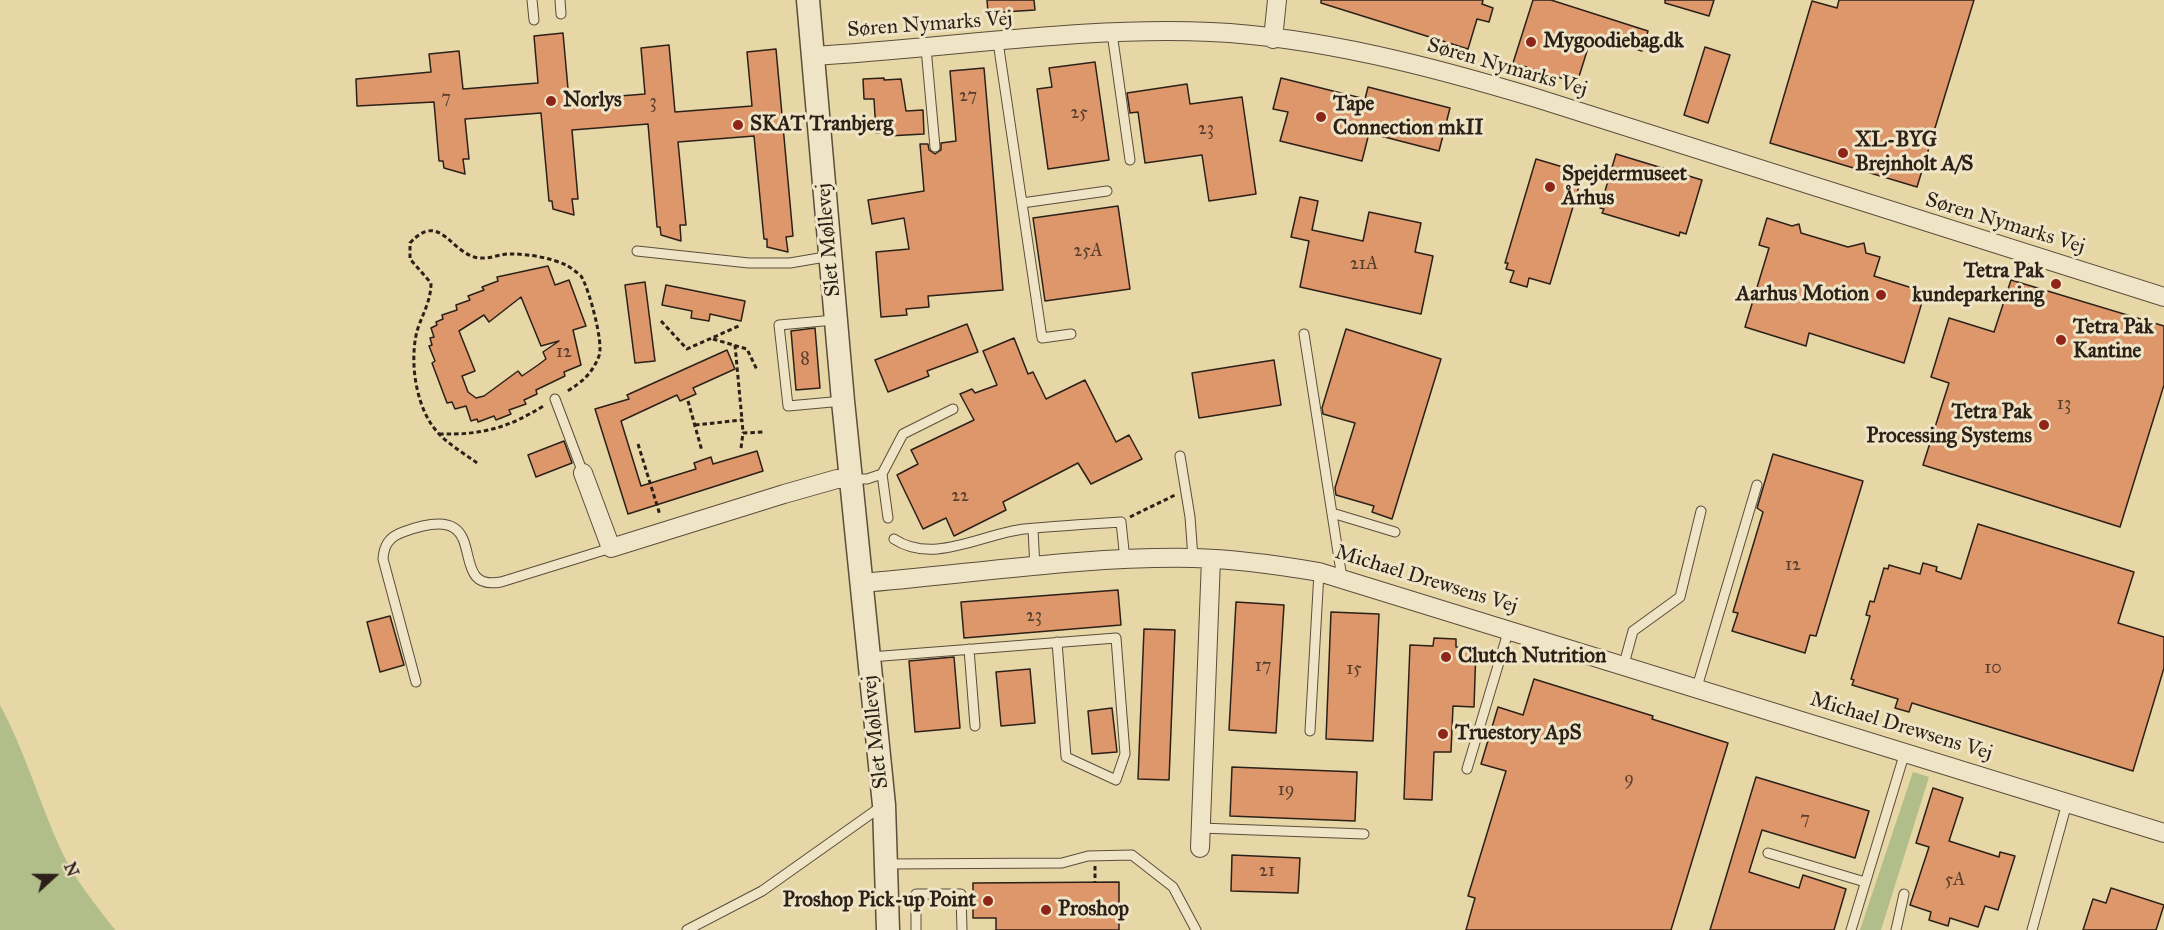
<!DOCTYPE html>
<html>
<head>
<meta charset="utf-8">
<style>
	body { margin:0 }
	#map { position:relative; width:2164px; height:930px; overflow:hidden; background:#e7d6a6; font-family:"IM FELL Great Primer",serif }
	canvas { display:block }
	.north { position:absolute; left:24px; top:846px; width:60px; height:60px; -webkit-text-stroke:4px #efe4c5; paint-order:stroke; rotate:69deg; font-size:16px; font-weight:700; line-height:24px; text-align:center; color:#2b2118 }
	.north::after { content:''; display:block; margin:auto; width:21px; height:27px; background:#2b2118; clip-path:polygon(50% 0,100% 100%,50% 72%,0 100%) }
</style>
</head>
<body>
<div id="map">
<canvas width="2164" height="930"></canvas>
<div class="north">N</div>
</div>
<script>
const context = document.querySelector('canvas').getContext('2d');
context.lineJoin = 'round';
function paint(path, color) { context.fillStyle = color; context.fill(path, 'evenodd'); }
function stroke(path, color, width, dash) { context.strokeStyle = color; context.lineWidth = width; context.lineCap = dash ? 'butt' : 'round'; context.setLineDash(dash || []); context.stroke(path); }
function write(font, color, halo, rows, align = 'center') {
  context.font = font + ' "IM FELL Great Primer",serif'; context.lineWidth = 6; context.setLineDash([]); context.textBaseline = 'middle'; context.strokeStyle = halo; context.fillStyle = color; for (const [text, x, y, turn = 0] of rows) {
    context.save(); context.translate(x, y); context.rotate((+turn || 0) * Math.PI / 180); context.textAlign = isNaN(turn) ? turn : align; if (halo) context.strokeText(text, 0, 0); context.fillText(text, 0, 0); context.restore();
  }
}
paint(new Path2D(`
	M0,705C25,751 39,802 61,850C74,879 96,905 115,930H0Z
	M1913,772L1929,777L1881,930H1860Z`), '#b2be89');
const building = new Path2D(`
	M987,0H1034L1035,10L988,13Z
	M1321,0H1483L1482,4L1493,8L1489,22L1477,19L1468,49L1321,3Z
	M1533,0H1551L1648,31L1642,51L1592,35L1577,83L1513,63Z
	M1665,0H1714L1709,16L1665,3Z
	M1839,0H1974L1917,187L1770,143L1812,1L1837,8Z
	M563,33L569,100L645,94L641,48L669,45L675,112L752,106L747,52L776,49L793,236L786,237L788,252L767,247V239H764L754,136L678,142L686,225H680L681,241L661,235L660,227H657L648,124L572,130L578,199H572L574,215L553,209L552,201H549L541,113L465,119L469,159H463L465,174L444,168L443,161H439L434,102L357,106L356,79L431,72L429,54L459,51L463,89L538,83L534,36Z
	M1705,47L1730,55L1708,123L1684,115Z
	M1095,62L1109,160L1048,169L1037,89L1052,87L1049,68Z
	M984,68L1003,290L928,296L929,307L906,309L907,315L881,317L876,252L909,249L904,218L872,224L868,200L924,191L920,144H928L929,150L935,154L941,150V143L956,141L950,71Z
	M884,78V80L901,79L906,111L923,110L924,134L888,136V132L876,133L874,99H864L863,79Z
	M1281,78L1365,99L1368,87L1450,108L1439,151L1369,133L1362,161L1280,141L1288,112L1273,109Z
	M1187,84L1190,104L1242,97L1256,194L1209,201L1202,155L1145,163L1138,112L1130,113L1127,93Z
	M1616,154L1702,180L1686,234L1680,232L1679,236L1602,213L1604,209L1600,208Z
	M1536,159L1583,173L1550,284L1529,278L1527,287L1510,282L1514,271L1506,269L1508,263H1505Z
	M1300,197L1318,201L1312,230L1363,241L1369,212L1421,223L1415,252L1433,256L1421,314L1300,287L1309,241L1291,237Z
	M1118,206L1130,289L1045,301L1033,218Z
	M1767,218L1792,226L1799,224L1801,233L1848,247L1864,243L1866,253L1880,257L1874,276L1925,292L1904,363L1809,333L1806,346L1745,327L1769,248L1759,245Z
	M548,266L555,285L569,280L586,326L573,330L581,365L564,372L565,376L536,390L537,394L524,400L526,404L509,410L511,414L496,420L494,416L478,422L477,419L471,421L466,406L455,409L452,402L447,403L432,363L435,361L429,346L432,345L430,338L434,337L431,328L437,325L436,322L443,319L442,315L457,310L456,305L470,300L468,296L484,290L482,287L498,281L497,277ZM521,297L541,346L559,341L543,352L546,359L538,365L522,376L518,371L484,396L476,398L468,392L462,376L475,371L459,331L484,315L489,322Z
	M2011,280L2164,326V385L2120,527L1923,465L1949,383L1931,377L1949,318L1994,332Z
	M645,282L655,361L635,363L625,285Z
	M666,285L745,301L741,321L710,314L709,321L691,318L692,311L662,305Z
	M967,324L978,352L927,371L929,376L888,392L875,360Z
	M815,328L820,388L796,390L791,331Z
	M1346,329L1441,359L1392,519L1372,512L1374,506L1336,495L1335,488L1355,423L1323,414L1322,408Z
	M1014,338L1028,374L1033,372L1046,399L1085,380L1116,442L1129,435L1142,459L1091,484L1078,463L1003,502L1006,510L954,536L946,518L923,529L897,475L918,464L911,450L974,420L960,394L972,389L975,393L997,385L983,351Z
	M727,350L735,369L693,388L696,394L680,401L677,395L621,421L641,486L696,469L694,463L711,457L713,464L757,451L763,471L628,514L595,409L629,399L627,395Z
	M1274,360L1281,405L1199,418L1192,373Z
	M564,441L572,463L536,477L528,455Z
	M1773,454L1863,481L1816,636L1810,635L1805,653L1732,631L1738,613L1733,612L1763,512L1757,508Z
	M1978,524L2134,572L2118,623L2164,637V668L2133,771L1912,703L1909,712L1895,708L1898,699L1852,685L1854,680L1851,679L1870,616L1866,615L1870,601L1874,602L1884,568L1888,569L1889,565L1920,574L1923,563L1937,567L1936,571L1961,579Z
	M1118,590L1121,625L964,638L961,602Z
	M1236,602L1284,605L1276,733L1229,730Z
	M1331,612L1379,614L1373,741L1326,739Z
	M390,616L404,665L380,672L367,622Z
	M1144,629L1175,630L1169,780L1138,779Z
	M1434,638L1456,639V647L1476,648L1474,707L1453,706L1451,752H1434L1432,800L1404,799L1410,645L1433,646Z
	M954,657L960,728L915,732L909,661Z
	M1030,669L1035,723L1001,726L996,672Z
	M1534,679L1653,716L1652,719L1728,743L1671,930H1466L1475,898L1468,896L1506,771L1481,764L1498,707L1523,715Z
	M1112,708L1117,752L1092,754L1088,711Z
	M1232,767L1357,772L1355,821L1230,816Z
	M1756,777L1869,811L1855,858L1762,830L1749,872L1799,888L1803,875L1846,889L1834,930H1710Z
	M1933,788L1963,798L1949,841L1999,857L2000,852L2015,856L1998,910L1985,906L1978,927L1950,918L1948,926L1929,920L1931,912L1910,905L1929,847L1916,843Z
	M1232,855L1300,858L1298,893L1231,891Z
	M1119,882V930H996V918H973V883Z
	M2111,888L2164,905L2156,930H2083L2093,899L2106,903Z`);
paint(building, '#de976b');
stroke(building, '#2b2118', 1.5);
const service = new Path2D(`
	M532,0L534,20
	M560,0L561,14
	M1112,33L1130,160
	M998,42L1042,338L1071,334
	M926,48L935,147
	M1022,203L1107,191
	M637,251L749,263H790L831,256
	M834,320L779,325L788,406L843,401
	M1304,334L1342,578
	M555,399L583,473
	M1180,456L1190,517L1193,558
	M852,479H867L882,474
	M1332,513L1395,532
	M888,518L882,474L903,434L953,409
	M1033,529L1035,568
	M894,539C933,565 982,534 1024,529C1056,526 1088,524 1121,522L1125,560
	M969,649L975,726
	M870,657L1116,638L1125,754L1116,780L1066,757L1057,642
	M1624,664L1633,631L1680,597L1701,511
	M416,682L383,559C384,545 389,537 403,532C500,496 441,593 501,582L611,548
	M1697,687L1757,485
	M1310,731L1319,572
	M1467,769L1509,629
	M1200,828L1364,834
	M1768,853L1865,882
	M886,864L1062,863L1088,856L1132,855L1173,887L1196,930
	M687,930L762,891L882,806
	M916,930V894H961L962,930
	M1851,930L1905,752
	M1896,930L1904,894
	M2032,930L2067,803`);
const minor = new Path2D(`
	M1273,39L1277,0
	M812,56C944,49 1080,26 1211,32C1319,37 1433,67 1536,98L2164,297
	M583,473L611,548L784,494L837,479H851
	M861,583C971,574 1082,556 1193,558C1235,559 1278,565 1319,572L2164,833
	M1200,848L1211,559`);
const tertiary = new Path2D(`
	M808,0L843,401L884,805L888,930`);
stroke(service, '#5a4e3c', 11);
stroke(minor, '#5a4e3c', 20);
stroke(tertiary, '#5a4e3c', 25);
stroke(new Path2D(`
	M661,321L687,349L741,325
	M713,339L747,349L757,370
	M735,345L742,420
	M688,401L702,451
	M695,425L742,420L743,433
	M439,434C483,435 508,428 545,405
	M638,444L660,515
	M741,448L743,433L765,432
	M477,463C465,454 451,446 440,435C416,411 409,363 417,331C422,315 431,301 431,283L410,259V243C441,209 451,256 480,258C491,259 502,253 512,254C529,254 551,258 566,265C570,267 578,273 581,276C589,288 604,344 599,356C592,374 582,382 566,392
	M1130,517L1175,495
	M1095,866V882`), '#2b2118', 3, [4.5, 3]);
stroke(service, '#efe4c5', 9);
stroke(minor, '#efe4c5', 18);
stroke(tertiary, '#efe4c5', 22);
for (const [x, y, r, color] of [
	[1531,42,6,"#8f2418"],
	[551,101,6,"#8f2418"],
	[1321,117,6,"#8f2418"],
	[738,125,6,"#8f2418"],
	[1843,153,6,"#8f2418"],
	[1550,187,6,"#8f2418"],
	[2056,284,6,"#8f2418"],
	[1881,295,6,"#8f2418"],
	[2061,340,6,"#8f2418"],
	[2044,425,6,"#8f2418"],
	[1446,657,6,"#8f2418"],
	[1443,734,6,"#8f2418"],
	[988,901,6,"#8f2418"],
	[1046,910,6,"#8f2418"]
]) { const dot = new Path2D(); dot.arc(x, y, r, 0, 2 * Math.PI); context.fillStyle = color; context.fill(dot); stroke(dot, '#efe4c5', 2); }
write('18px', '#583e2d', null, [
	["27",968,97],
	["7",446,99],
	["3",653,103],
	["25",1079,114],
	["23",1206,130],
	["25A",1088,252],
	["21A",1364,265],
	["12",564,353],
	["8",805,360],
	["13",2064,405],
	["22",960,497],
	["12",1793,566],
	["23",1034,617],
	["17",1263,667],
	["10",1993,669],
	["15",1354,670],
	["9",1629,780],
	["19",1286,791],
	["7",1805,820],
	["21",1267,872],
	["5A",1955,881]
]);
write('21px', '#2b2118', '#efe4c5', [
	["Søren Nymarks Vej",930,25,-4],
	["Søren Nymarks Vej",1507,68,16],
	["Søren Nymarks Vej",2005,224,17],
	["Slet Møllevej",829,240,-95],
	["Michael Drewsens Vej",1426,580,17],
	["Michael Drewsens Vej",1901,727,17],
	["Slet Møllevej",876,732,-96]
]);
write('bold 21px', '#2b2118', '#efe4c5', [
	["Mygoodiebag.dk",1543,42],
	["Norlys",563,101],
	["Tape",1333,105],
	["Connection mkII",1333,129],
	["SKAT Tranbjerg",750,125],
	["XL-BYG",1855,141],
	["Brejnholt A/S",1855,165],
	["Spejdermuseet",1562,175],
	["Århus",1562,199],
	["Tetra Pak",2044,272,"right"],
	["kundeparkering",2044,296,"right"],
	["Aarhus Motion",1869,295,"right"],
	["Tetra Pak",2073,328],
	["Kantine",2073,352],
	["Tetra Pak",2032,413,"right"],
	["Processing Systems",2032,437,"right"],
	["Clutch Nutrition",1458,657],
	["Truestory ApS",1455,734],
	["Proshop Pick-up Point",976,901,"right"],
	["Proshop",1058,910]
], 'left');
</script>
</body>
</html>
